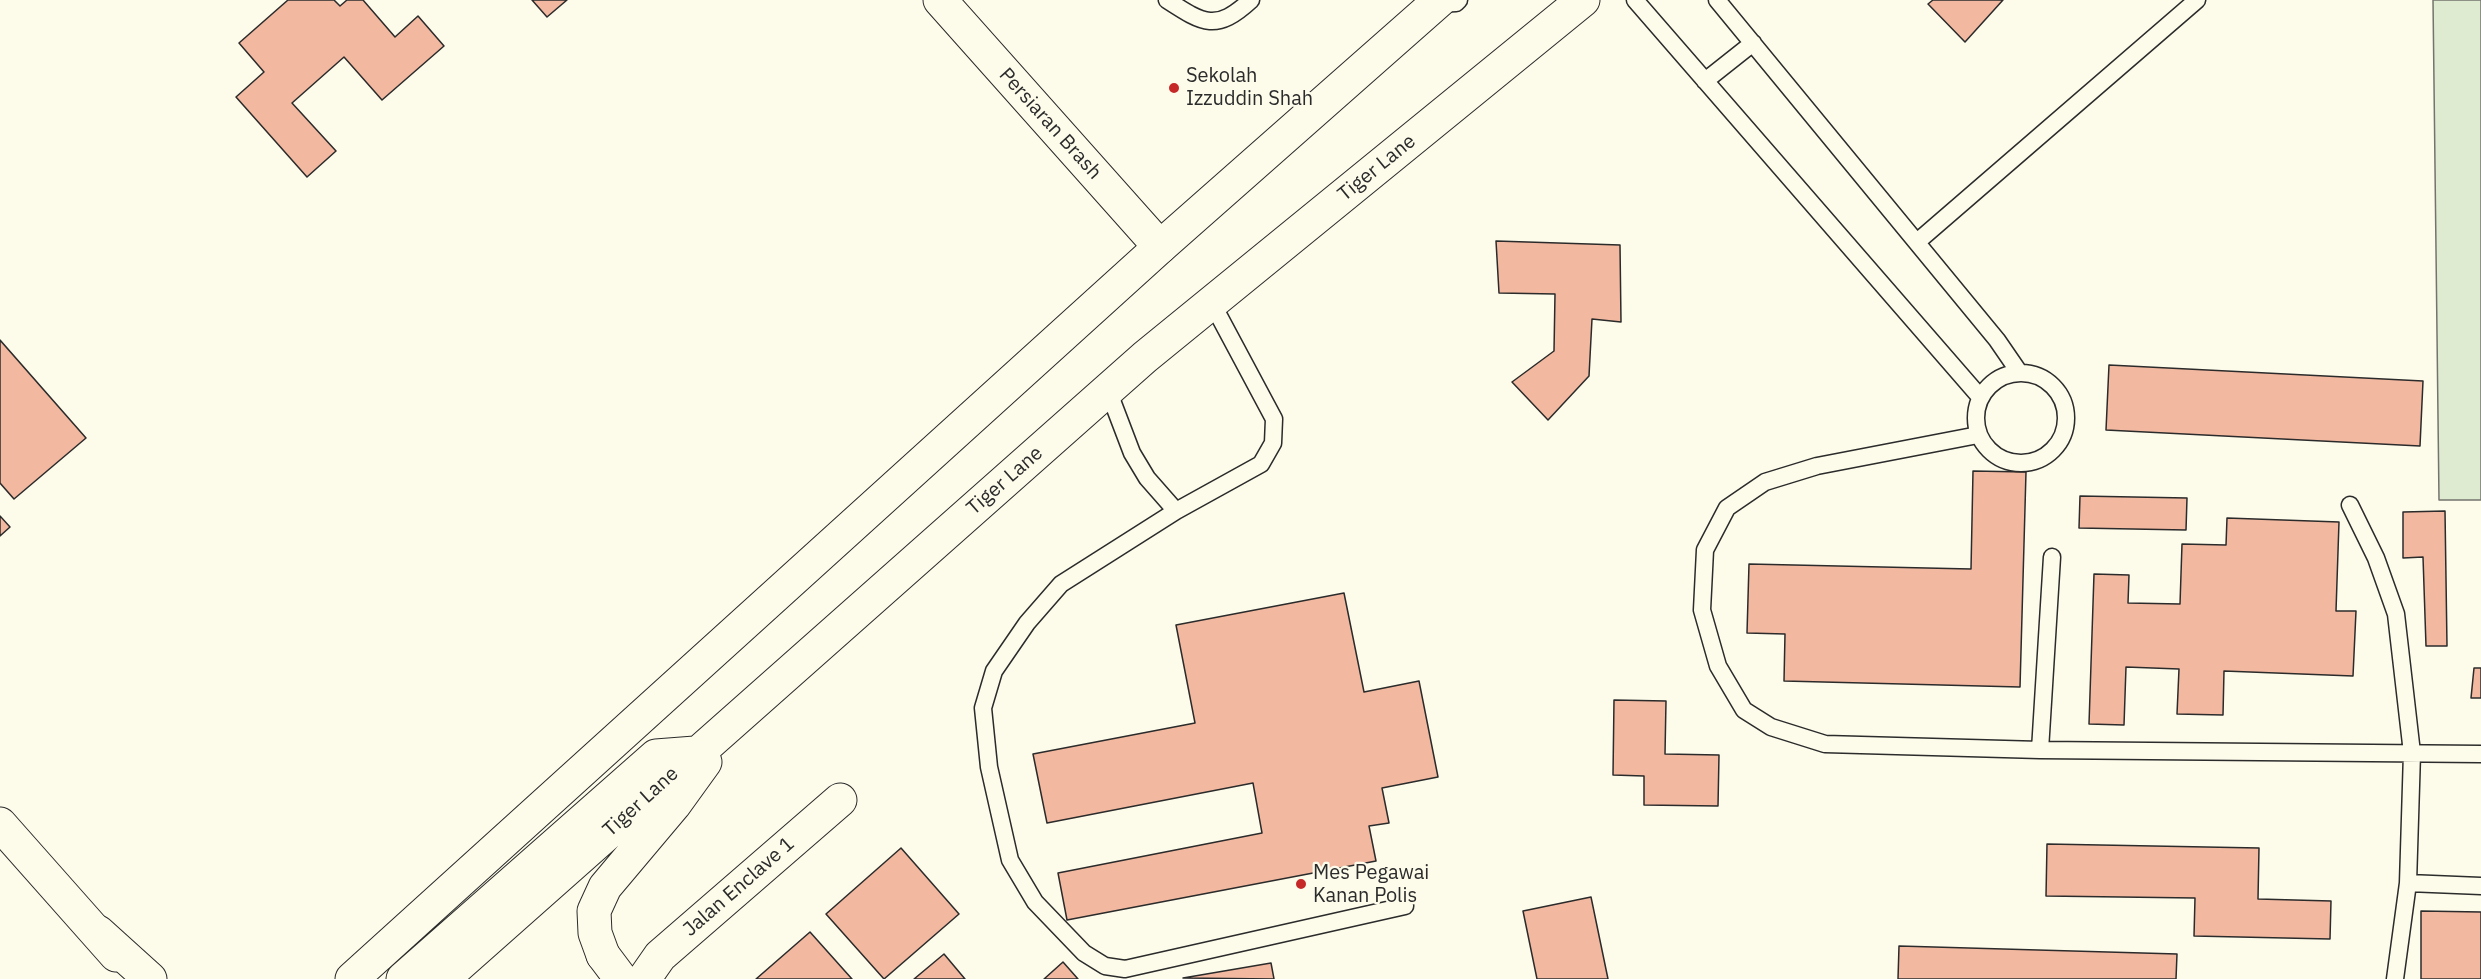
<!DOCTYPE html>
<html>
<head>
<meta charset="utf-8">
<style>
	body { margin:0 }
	canvas { display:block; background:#fdfbea }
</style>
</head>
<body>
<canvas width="2481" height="979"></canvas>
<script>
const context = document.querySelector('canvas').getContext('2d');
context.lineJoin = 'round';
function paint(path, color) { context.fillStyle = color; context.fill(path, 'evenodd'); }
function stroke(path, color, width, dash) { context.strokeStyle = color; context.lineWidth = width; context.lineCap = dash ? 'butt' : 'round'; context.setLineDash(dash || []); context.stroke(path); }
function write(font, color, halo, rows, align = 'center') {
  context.font = font + ' "IBM Plex Sans",sans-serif'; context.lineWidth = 4.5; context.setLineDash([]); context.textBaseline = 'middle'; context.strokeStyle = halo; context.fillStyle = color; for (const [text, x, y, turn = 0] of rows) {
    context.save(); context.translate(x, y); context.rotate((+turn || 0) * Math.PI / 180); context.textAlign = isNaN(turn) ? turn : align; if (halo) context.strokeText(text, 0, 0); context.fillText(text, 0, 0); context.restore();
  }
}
const green = new Path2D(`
	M2433,0H2481V500H2439Z`);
paint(green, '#deebd1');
stroke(green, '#74746e', 1.5);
const building = new Path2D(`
	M288,0H334L340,6L347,0H363L395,37L418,16L444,46L382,100L344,57L292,103L336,151L307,177L236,97L264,72L239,43Z
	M532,0H567L547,17Z
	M1933,0H2003L1965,42L1928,4Z
	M1496,241L1620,245L1621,322L1592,319L1589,376L1548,420L1512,382L1554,351L1555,294L1499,293Z
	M0,340L86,438L14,499L0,483Z
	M2109,365L2423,381L2420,446L2106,430Z
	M1973,471L2026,472L2020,687L1784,681L1785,634L1747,633L1749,564L1971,569Z
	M2080,496L2187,498L2186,530L2079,528Z
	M2445,511L2447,646H2426L2423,557L2403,558V512Z
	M0,516L10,527L0,536Z
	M2227,518L2339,522L2336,611H2356L2353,676L2224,671L2223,715L2177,714L2179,669L2126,667L2124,725L2089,724L2094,574L2129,575L2128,603L2180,604L2182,544L2226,545Z
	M1344,593L1364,692L1419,681L1438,777L1382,788L1389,823L1369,826L1376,861L1067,920L1058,873L1262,833L1253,783L1047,823L1033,754L1195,723L1176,625Z
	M2474,668H2481V698H2471Z
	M1614,700L1666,701L1665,754L1719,755L1718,806L1644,805V776L1613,775Z
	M2047,844L2259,848L2258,899L2331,901L2330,939L2194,936L2195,898L2046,896Z
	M901,848L959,914L884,979L826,914Z
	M1591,897L1608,979H1537L1523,911Z
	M2421,911L2481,912V979H2421Z
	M810,932L852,979H756Z
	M1899,946L2177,954L2176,979H1898Z
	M944,954L965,979H914Z
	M1063,962L1078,979H1044Z
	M1271,963L1274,979L1183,978Z`);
paint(building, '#f2b8a0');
stroke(building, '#2b2b2b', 1.5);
const lane = new Path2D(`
	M1167,0C1204,24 1216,32 1251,0
	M1635,0L1980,397
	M1717,0L1997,340L2019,372
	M1436,4L1456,3L1459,0
	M1705,81L1753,43
	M1917,242L2197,0
	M1976 418a45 45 0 1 1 90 0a45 45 0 1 1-90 0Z
	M1108,390L1132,453L1147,478L1176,511L1261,464L1273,443L1274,419L1212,303
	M1978,435L1817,466L1765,482L1727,508L1705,550L1702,610L1718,666L1744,710L1771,727L1825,744L2040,750L2481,754
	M2350,505L2376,558L2396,614L2412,753L2408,883L2395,979
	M1176,511L1061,584L1027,623L994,671L983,708L989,767L1010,860L1035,902L1084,953L1105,966L1125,969L1405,906
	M2040,750L2052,557
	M2408,883L2481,886`);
const street = new Path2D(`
	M603,955L621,979
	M644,979L660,956L840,800`);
const secondary = new Path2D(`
	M940,0L1160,247
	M0,824L116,955`);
const primary = new Path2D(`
	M98,932L150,979
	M603,955L595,933L594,911L605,887L674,805L705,762
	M352,979L1160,247L1440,0
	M403,979L656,756L695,753
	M443,979L1145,357L1583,0`);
stroke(lane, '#2b2b2b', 19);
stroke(street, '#2b2b2b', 35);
stroke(secondary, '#2b2b2b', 35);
stroke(primary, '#2b2b2b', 35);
stroke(lane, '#fdfbea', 16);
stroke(street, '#fdfbea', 33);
stroke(secondary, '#fdfbea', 33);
stroke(primary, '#fdfbea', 33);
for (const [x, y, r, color] of [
	[1174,88,6,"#c62828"],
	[1301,884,6,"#c62828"]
]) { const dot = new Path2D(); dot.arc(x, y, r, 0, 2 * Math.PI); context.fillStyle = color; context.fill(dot); stroke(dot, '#fdfbea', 2); }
write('20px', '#2b2b2b', '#fdfbea', [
	["Sekolah",1186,76],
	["Izzuddin Shah",1186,99],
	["Mes Pegawai",1313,873],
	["Kanan Polis",1313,896]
], 'left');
write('20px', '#2b2b2b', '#fdfbea', [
	["Persiaran Brash",1050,124,48],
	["Tiger Lane",1377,168,-39],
	["Tiger Lane",1005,481,-41],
	["Tiger Lane",641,802,-42],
	["Jalan Enclave 1",739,887,-41]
]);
</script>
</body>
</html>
